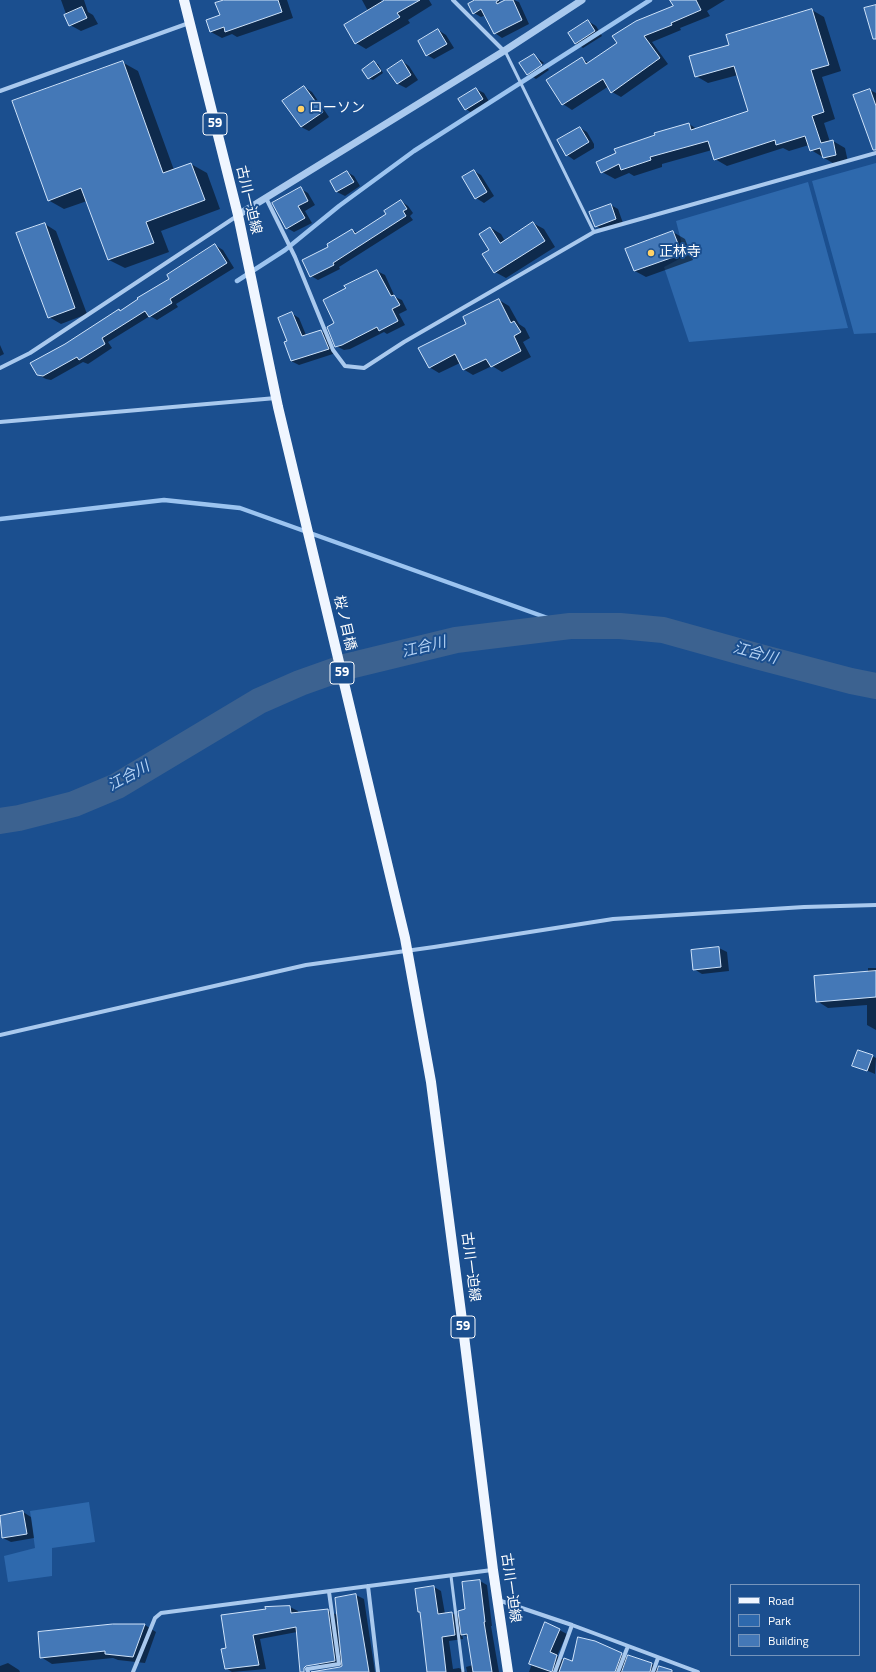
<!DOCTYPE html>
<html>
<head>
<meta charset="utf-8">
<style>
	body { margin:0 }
	#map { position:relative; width:876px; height:1672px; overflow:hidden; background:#1b4f8f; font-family:"Titillium Web",sans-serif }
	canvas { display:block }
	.legend { position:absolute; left:730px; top:1584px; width:130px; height:72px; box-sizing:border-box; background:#1b4f8f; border:1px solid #7695bc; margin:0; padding:5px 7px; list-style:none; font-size:12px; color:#fff }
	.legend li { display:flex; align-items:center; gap:8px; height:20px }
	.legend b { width:20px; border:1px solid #7695bc }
</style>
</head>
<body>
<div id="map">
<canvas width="876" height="1672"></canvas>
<ul class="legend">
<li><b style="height:5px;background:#f0f6ff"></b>Road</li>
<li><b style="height:11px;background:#2e69ad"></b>Park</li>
<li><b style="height:11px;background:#4478b7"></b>Building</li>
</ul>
</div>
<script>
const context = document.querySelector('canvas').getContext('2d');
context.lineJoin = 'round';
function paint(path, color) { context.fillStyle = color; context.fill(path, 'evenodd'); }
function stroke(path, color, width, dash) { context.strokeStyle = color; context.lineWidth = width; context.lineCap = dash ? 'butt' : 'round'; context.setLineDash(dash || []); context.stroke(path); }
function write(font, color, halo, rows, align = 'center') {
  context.font = font + ' "Titillium Web","Noto Sans JP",sans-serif'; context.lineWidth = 4; context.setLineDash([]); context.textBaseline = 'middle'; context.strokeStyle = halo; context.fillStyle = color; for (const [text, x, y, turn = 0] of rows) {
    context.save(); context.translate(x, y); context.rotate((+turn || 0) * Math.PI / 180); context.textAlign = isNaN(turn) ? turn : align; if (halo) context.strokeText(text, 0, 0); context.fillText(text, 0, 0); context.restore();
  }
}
paint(new Path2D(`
	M876,163V333L854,334L812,181Z
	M808,182L848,328L689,342L664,267L685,256L676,221Z
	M89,1502L95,1542L52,1548V1576L8,1582L4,1556L35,1548L30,1511Z`), '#2e69ad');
paint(new Path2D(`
	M61,0H84L88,12L93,15L98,24L81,31L70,25Z
	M227,0H287L293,18L237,37L232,34L222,38L211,32L207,21L221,16Z
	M362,0H381L383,3L387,0H429L432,5L408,20L410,23L366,49L356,43L368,11Z
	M478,0H499L501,3L507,0H514L519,2L529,24L502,38L495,33L486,15L481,17L474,13Z
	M672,0H725L707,11L710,16L680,28L681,30L652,42L668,64L621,97L612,92L609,86L572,110L563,104L582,59L589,63L674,7Z
	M812,10L824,17L841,71L822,77L835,119L824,123L830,142L833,141L845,148L848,162L836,165L811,150L809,145L789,151L783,148L727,166L715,159L712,150L662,164V167L634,176L629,173L615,179L602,172L689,124L697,129L749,112L738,75L708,83L696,76L730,46Z
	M588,21L596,26L602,36L583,48L576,44L569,33Z
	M438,30L446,35L454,48L434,59L427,55Z
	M534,55L544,63L530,72V74L545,65L549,70L536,79L528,74Z
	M402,61L409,66L418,80L406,88L398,84L389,70Z
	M122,62L138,71L174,170L191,164L207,173L220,209L161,231L169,252L125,268L109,260L87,201L64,209L48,200Z
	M374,63L378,64L383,73L373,80L369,78L363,70Z
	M304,87L312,92L329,117L309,131L301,127Z
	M476,89L484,93L490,103L473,114L466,109Z
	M870,90L876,93V140Z
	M580,128L587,132L594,144V148L574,160L567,155Z
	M474,171L481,175L494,196L484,203L476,198L463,178Z
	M347,172L354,176L360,186L345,196L337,192L331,181Z
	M301,189L308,193L315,205L305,211L312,223L294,232L287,228Z
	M401,201L408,206L413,213L410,216L413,220L339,267L340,269L318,280L311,276L352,230L357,233L388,214Z
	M611,205L618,209L623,223L603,230L596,226Z
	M533,223L544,229L555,247L506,278L495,272L490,250L491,228L501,234L505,241Z
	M45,224L56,231L87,314L61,324L49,317Z
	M673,232L685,239L693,260L646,277L635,271Z
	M215,245L223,250L234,268L176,304L178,307L157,320L150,316L108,342L112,348L88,364L83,362L51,380L46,379L38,375L121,312L170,279Z
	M377,271L385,275L395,297L402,300L407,310L399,314L405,325L387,334L384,332L350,349L344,350L336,346V324Z
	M499,300L509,306L519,324L525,328L530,338L523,342L531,357L502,372L492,366L473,375L463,369L460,363L439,373L429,367L467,324Z
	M291,313L299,318L306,335L321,331L328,335L336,353L299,365L291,361L289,341Z
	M0,345L4,354L0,356Z
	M719,948L727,952L729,971L702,974L694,969Z
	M868,968H876V1030L867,1025V1005L828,1008L817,1001L868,972Z
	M872,1056L876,1058L875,1074L854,1065Z
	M23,1512L31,1517L34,1538L11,1542L3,1538L0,1517Z
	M480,1581L487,1585L492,1626H491L499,1672H467L466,1667L473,1665L469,1638L462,1634L463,1639L449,1641L453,1669L459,1668L466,1672H428L434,1587L441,1591L445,1614L452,1613L460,1618L466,1610Z
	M356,1595L364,1599L375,1672H318L340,1668L344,1665L324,1668L317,1663L297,1632L260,1639L266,1669L232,1672L226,1668L227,1649L290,1607L298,1611V1613L328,1610L337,1615L336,1609H338L336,1599Z
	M546,1623L567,1634L557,1656L564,1660L573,1662L621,1654L628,1658L629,1656L652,1664L659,1668H664L674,1672H529Z
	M113,1625H145L156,1632L145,1663L118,1660L113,1658L52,1664L41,1657Z
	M8,1663L19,1670L20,1672H0V1666Z`), '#0007');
stroke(new Path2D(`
	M237,281L285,250L339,206L414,151L650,0
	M0,519L164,500L240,508L570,626`), '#9cc4f0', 4.5);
stroke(new Path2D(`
	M0,821L19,818L74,804L117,786L259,701L300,683L345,667L456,640L570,626H620L663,630L756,656L851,681L876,686`), '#3c6290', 26);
const building = new Path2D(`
	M224,0H278L282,12L225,32L224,27L210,32L206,20L220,15L215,3Z
	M385,0H420L397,13L400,17L355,44L344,25Z
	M475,0H499L496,2L497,4L505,0H513L522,20L494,34L481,9L473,14L468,4Z
	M670,0H696L701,10L671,23L672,25L644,36L660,58L611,93L603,79L562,105L546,80L582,57L586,64L617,43L612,36L636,21L673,6Z
	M876,5V39H873L864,8Z
	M82,7L87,18L69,26L64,15Z
	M812,9L829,65L811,70L824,112L812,116L821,143L833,140L836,155L823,158L820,148L810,151L805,136L776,145L775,140L714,160L708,141L650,157L651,160L621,170L619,164L601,173L596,162L616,153L614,149L655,135L654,133L689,123L691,130L748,111L734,66L695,77L689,56L729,45L726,35Z
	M588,20L595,31L575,44L568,33Z
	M438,29L447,44L426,56L418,41Z
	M534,54L542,65L527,75L519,63Z
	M402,60L411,75L397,84L387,70Z
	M123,61L163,173L191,163L205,200L146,222L154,243L108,260L81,188L48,201L12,101Z
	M374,61L381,71L368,79L362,70Z
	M304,86L323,112L301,127L282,101Z
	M476,88L483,99L465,110L458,99Z
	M870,89L876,106V150H873L853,95Z
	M580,127L589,142L566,156L557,140Z
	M474,170L487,192L475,199L462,177Z
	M347,171L354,182L336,192L330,181Z
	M301,187L308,201L298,206L305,218L286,229L272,203Z
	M401,200L407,209L403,211L406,216L333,263L334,265L310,277L302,260L328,247L327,244L352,229L355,234L386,214L384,211Z
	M611,204L616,219L595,227L589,212Z
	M533,222L545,241L494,273L482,254L489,250L479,234L490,227L500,243Z
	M45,223L75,308L48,318L16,233Z
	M673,231L682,254L634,271L625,249Z
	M215,244L227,263L170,299L172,303L149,317L145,311L102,338L105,344L79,360L77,357L43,376L37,375L30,363L65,344L119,309L120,311L138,299L137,298L169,279L167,275Z
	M377,270L391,296L394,295L400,305L392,309L398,321L379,331L377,327L342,345L335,347L327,327L334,323L323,300L346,288L344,286Z
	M499,299L511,323L514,321L521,332L514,336L521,351L491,367L486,359L463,370L455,354L429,368L418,348L466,324L463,317Z
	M292,312L302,336L321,330L329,349L291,361L284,342L287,341L278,318Z
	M719,947L721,967L693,970L691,950Z
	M876,971V997L816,1002L814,976Z
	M858,1050L873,1055L867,1071L852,1066Z
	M23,1511L27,1534L2,1538L0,1516Z
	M480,1580L485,1622H484L492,1672H473L467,1634L461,1635L458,1611L465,1609L462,1582Z
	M434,1586L438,1614L452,1612L455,1635L442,1637L446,1672H427L420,1612H418L415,1589Z
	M356,1594L369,1672H311L340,1667L342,1666L335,1598Z
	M290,1606L291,1613L328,1609L335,1661L306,1666L304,1668V1672H300L296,1627L253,1635L259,1665L225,1669L221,1649L226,1648L221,1615L266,1609L265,1607Z
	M545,1622L560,1629L550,1652L557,1655L552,1672L529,1664Z
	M113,1624H145L133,1657L105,1654V1651L40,1658L38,1632Z
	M578,1637L595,1641L622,1653L615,1672H559L564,1658L572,1661Z
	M628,1655L652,1663L650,1672H622Z
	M659,1666L672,1670V1672H657Z`);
paint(building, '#4478b7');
stroke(building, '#cfe3fa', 1);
stroke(new Path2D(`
	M505,51L594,232
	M451,1576L463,1672`), '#a9c9ee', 3);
stroke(new Path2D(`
	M453,0L504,51
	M0,91L189,23
	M266,198L295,257L333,350L345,366L364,368L404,342L594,232L876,153
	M0,368L30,353L237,216
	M0,422L276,398
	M0,1035L306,965L434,947L613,919L804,907L876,905
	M368,1586L378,1672
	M498,1600L572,1625L698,1672
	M133,1672L155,1618L161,1613L492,1570
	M308,1672L307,1669L339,1664L329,1592
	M555,1672L572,1625
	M618,1672L628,1646
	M653,1672L658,1658`), '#a9c9ee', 4);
stroke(new Path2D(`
	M238,215L504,51L582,0`), '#a9c9ee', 7);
stroke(new Path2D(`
	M184,0L238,215L278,407L405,938L431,1082L463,1328L493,1570L508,1672`), '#f0f6ff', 10);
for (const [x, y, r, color] of [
	[301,109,4,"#ffd166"],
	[651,253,4,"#ffd166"]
]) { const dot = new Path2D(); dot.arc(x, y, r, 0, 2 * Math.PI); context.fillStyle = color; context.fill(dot); stroke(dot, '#1b4f8f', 1.5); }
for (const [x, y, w] of [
	[215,124,24],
	[342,673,24],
	[463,1327,24]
]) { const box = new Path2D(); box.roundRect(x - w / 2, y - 11, w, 22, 3); context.fillStyle = '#1b4f8f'; context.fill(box); stroke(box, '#fff', 1); }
write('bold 13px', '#fff', null, [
	["59",215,124],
	["59",342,673],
	["59",463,1327]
]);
write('14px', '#fff', '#1b4f8f', [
	["ローソン",309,109],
	["正林寺",659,253]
], 'left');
write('14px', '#fff', '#1b4f8f', [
	["古川一迫線",248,200,77],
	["桜ノ目橋",344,623,77],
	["古川一迫線",470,1267,83],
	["古川一迫線",510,1588,82]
]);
write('italic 15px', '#b5d3f5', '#1b4f8f', [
	["江合川",424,648,-14],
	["江合川",755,654,15],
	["江合川",129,777,-29]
]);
</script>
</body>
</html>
